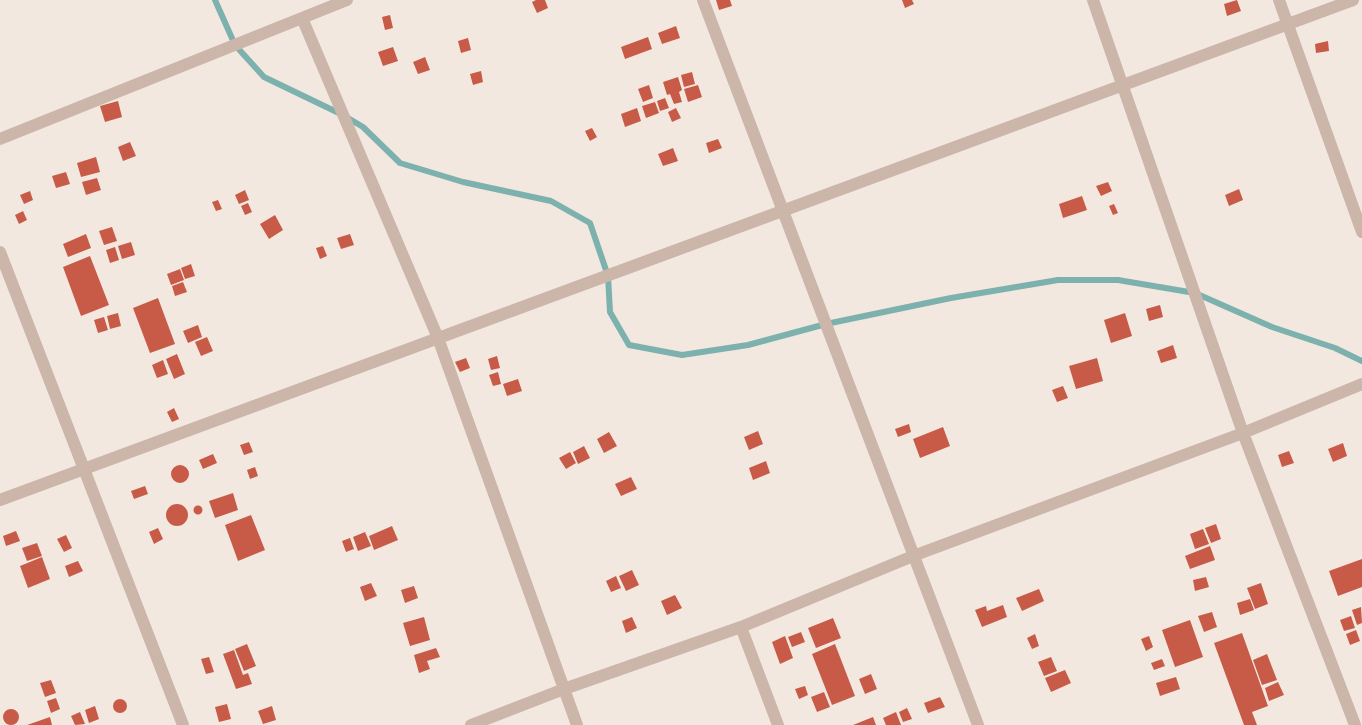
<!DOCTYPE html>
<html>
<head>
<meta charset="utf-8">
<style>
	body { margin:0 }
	canvas { display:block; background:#f3e8df }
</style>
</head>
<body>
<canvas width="1362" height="725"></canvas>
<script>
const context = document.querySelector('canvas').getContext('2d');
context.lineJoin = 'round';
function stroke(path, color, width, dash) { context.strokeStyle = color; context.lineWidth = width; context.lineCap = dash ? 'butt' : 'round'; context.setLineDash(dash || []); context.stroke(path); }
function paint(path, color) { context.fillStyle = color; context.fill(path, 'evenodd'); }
stroke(new Path2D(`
	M215,0L235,45L264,77L343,115L363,127L400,163L463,182L551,201L590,223L608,276L610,312L629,345L682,355L748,345L826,324L951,298L1058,280H1118L1195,293L1272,327L1335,348L1362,361`), '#7db1ae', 6);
paint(new Path2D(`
	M536,0H545L548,8L537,13L532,2Z
	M716,0H730L732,6L719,10Z
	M902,0H912L914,4L905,8Z
	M1237,0L1241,11L1227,16L1224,4Z
	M390,15L393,28L385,30L382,17Z
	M676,26L680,38L662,44L658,33Z
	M648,37L652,49L625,59L621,47Z
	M468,38L471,50L461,53L458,41Z
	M1328,41L1329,51L1316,53L1315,44Z
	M393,47L398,61L383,66L378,52Z
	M425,57L430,70L418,74L413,62Z
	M481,71L483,82L473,85L470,74Z
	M692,72L695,84L684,87L681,75Z
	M678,77L682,90L679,92L682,102L674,104L670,94L667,95L663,82Z
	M649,85L653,98L643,102L638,89Z
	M698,85L702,97L688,102L684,89Z
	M665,98L669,108L660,111L657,101Z
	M118,101L122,117L105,122L100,106Z
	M655,102L659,113L646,118L642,106Z
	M637,108L641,121L625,127L621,114Z
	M676,108L681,118L672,122L668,112Z
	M592,128L597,137L590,141L585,131Z
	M718,139L722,148L709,153L706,143Z
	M130,142L136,156L123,161L118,147Z
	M673,148L678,161L663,166L658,154Z
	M96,157L100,172L81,177L77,163Z
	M66,172L70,184L56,188L52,176Z
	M97,178L101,190L86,195L82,182Z
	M1108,182L1112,191L1101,196L1096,186Z
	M1239,189L1243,200L1229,206L1225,195Z
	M245,190L249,200L239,204L235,195Z
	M30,191L33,200L24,204L20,195Z
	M1082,196L1087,210L1063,218L1059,204Z
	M218,200L222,209L216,211L212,202Z
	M248,203L252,212L245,215L241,206Z
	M1114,204L1118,213L1113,215L1109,206Z
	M23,211L27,220L19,224L15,215Z
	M275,215L283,230L269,239L260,224Z
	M112,227L117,241L104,245L99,231Z
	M86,234L91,248L68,257L63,244Z
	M350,234L354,245L341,249L337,238Z
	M131,242L135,255L122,259L118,246Z
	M323,246L327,256L320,259L316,248Z
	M115,247L119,260L110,263L106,250Z
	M90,256L109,305L81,316L63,267Z
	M191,264L195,276L185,279L181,268Z
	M180,269L184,280L171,285L167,274Z
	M183,282L187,292L175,296L172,286Z
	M158,298L175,344L150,353L133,308Z
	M1160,305L1163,317L1149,321L1146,309Z
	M118,313L121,326L110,329L107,316Z
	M1125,313L1132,336L1111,343L1104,320Z
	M104,317L108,330L98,333L94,320Z
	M198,325L202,337L188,343L183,331Z
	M207,337L213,351L201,356L195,342Z
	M1173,345L1177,358L1161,363L1157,351Z
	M177,354L185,374L174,379L166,359Z
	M497,356L500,368L491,370L488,359Z
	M466,358L470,368L460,372L455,362Z
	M1097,358L1103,381L1076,389L1069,366Z
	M163,360L168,374L157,378L152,365Z
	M498,372L501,384L493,386L489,375Z
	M518,379L522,391L507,396L503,384Z
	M1063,386L1068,398L1057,402L1052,390Z
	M174,408L179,419L172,422L167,412Z
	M909,424L911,432L898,437L895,429Z
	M943,427L950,446L920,458L913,439Z
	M758,431L763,444L749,450L744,437Z
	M609,432L617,446L604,453L597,439Z
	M249,442L253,452L244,455L240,445Z
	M1343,443L1347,456L1333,462L1328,449Z
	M584,446L590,458L578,464L573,452Z
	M1289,451L1294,463L1282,467L1278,455Z
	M570,452L576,463L566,469L559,458Z
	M213,454L217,463L203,469L199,460Z
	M766,461L770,473L753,480L749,468Z
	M171 474a9 9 0 1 1 18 0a9 9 0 1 1-18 0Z
	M255,467L258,476L250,479L247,470Z
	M631,477L637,489L621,496L615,484Z
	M145,486L148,494L134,499L131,491Z
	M233,493L238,510L215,518L209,501Z
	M166 515a11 11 0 1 1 22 0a11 11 0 1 1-22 0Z
	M193.5 510a4.5 4.5 0 1 1 9 0a4.5 4.5 0 1 1-9 0Z
	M251,515L265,550L238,561L225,525Z
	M1216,524L1221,539L1211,543L1205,528Z
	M392,526L398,540L374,550L369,536Z
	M158,528L163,539L154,544L149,532Z
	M1203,529L1209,544L1195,549L1190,534Z
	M16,531L20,541L6,546L3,536Z
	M365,532L371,546L358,551L353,537Z
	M66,535L72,548L64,552L57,539Z
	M350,538L354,549L346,552L342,541Z
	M37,543L42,556L27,561L22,548Z
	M1210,546L1215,560L1190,569L1185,556Z
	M42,557L50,579L28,588L20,566Z
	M1362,559V587L1338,596L1329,571Z
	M78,561L83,571L69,577L65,566Z
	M632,570L639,585L626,591L619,576Z
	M616,576L621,588L611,592L606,581Z
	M1206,577L1209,587L1195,591L1193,580Z
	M371,583L377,596L365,601L360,587Z
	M1261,583L1268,604L1255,609L1247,588Z
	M414,586L418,598L405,603L401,590Z
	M1039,589L1044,601L1022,611L1016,598Z
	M675,595L682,608L667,615L661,601Z
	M1250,599L1254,610L1240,615L1237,603Z
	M1003,605L1007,617L982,627L975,610L986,606L987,611Z
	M1361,607L1362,623L1357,625L1352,610Z
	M1212,612L1217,627L1204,632L1198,616Z
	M1351,616L1355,628L1344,631L1340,620Z
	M424,617L430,640L410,646L403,623Z
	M632,617L637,628L626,633L622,621Z
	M833,618L841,638L816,648L808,628Z
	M1190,620L1203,657L1175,667L1162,630Z
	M1356,630L1360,641L1350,645L1346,634Z
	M801,632L805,642L792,647L788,637Z
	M1242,633L1268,706L1252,712L1257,725H1244L1214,643Z
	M1035,634L1039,646L1032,649L1027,638Z
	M785,636L793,658L780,664L772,642Z
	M1149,636L1153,647L1146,651L1141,639Z
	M247,644L256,666L244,671L235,649Z
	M835,644L855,696L832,705L812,654Z
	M436,648L440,657L427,661L430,669L419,673L414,655Z
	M234,650L243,675L248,673L252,684L236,689L223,654Z
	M1267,654L1277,680L1262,685L1253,660Z
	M209,657L214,672L206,674L201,659Z
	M1051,657L1057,671L1044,676L1038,662Z
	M1162,659L1165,666L1154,670L1151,663Z
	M1065,670L1071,683L1051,692L1045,678Z
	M871,674L877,689L865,694L859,679Z
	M1176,677L1180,689L1160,696L1156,683Z
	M51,680L56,693L45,697L40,683Z
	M1278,682L1284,695L1269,701L1265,688Z
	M805,686L808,695L799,699L795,689Z
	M824,692L830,707L817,712L811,697Z
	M940,697L945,707L928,713L924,703Z
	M56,698L60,709L51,713L47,701Z
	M113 706a7 7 0 1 1 14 0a7 7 0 1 1-14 0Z
	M227,704L231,719L219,722L215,707Z
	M95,706L99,719L89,723L85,710Z
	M272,706L276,720L263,724L258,711Z
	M907,708L912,719L903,722L899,712Z
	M3 717a8 8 0 1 1 16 0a8 8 0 1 1-16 0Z
	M80,712L85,724L75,725L71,716Z
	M896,712L901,725H886L883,718Z
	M50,717L52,725H27Z
	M873,717L876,725H853Z`), '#c85b48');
stroke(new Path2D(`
	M703,0L978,725
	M1093,0L1243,433L1355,725
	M1279,0L1362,232
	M302,18L438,338L577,725
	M0,139L347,0
	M0,252L183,725
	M0,500L1353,0
	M741,627L778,725
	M471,725L564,689L741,627L913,556L1243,433L1362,384`), '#ccb6aa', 12);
</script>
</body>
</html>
